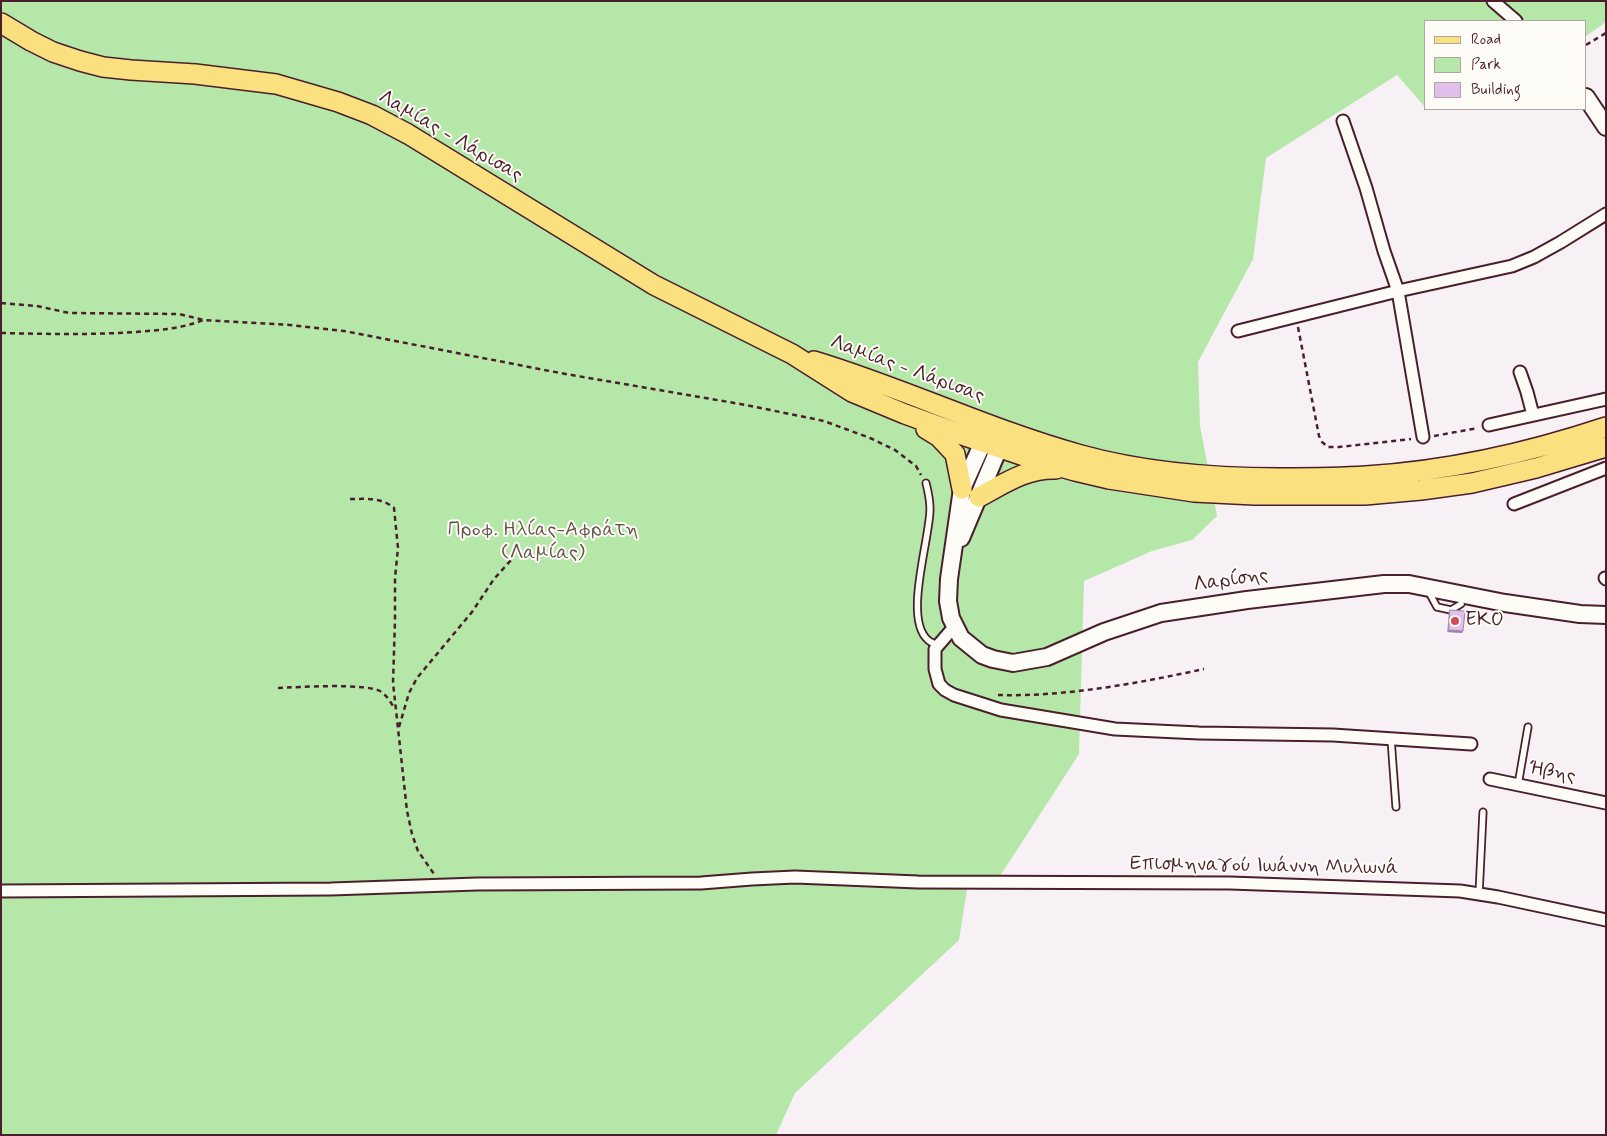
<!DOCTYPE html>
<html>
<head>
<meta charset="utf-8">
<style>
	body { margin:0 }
	#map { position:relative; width:1607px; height:1136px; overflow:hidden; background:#f7f0f5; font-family:Mynerve,sans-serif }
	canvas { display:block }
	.frame { position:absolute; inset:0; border:2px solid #4a1f2b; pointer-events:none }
	.legend { position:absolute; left:1424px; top:20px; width:162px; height:90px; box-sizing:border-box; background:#fdfcf7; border:1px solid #b5a4a5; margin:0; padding:6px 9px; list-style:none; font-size:15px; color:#4a1f2b }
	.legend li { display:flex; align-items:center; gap:10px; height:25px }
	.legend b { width:25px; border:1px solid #b5a4a5 }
</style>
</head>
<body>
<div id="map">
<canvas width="1607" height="1136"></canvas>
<div class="frame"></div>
<ul class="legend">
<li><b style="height:6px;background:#fbe080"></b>Road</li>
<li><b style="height:14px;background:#b4e7a8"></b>Park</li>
<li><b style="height:14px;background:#e1bfeb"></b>Building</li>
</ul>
</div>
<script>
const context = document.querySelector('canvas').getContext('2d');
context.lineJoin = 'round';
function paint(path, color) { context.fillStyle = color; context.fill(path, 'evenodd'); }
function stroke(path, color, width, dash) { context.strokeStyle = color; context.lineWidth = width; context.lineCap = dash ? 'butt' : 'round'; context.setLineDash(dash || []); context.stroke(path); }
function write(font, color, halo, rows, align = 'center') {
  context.font = font + ' Mynerve,sans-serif'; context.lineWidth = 4; context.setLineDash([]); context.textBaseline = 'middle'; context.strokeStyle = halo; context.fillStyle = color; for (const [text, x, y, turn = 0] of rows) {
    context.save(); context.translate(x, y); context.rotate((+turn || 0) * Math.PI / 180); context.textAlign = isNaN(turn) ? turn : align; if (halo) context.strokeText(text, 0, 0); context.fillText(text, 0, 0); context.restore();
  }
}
paint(new Path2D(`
	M1,1H1606V22L1586,36V21H1426V108L1397,75L1266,158L1253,259L1198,362L1200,426L1217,516L1192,540L1152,551L1084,581L1079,754L1000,876L969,877L959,940L795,1093L776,1135H1Z`), '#b4e7a8');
const lane = new Path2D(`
	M926,483C928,491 930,500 930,509C930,539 903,619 928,640C930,642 935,644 938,645
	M1431,596L1437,607L1451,610L1461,604
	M1391,739L1396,807
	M1518,785L1528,727
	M1479,894L1483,812`);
const street = new Path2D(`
	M1493,1L1516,21
	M1343,121L1366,188L1384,251L1398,291L1423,437
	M1238,331L1398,291L1512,266L1534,257L1561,242L1606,214
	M1520,372L1527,392L1533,415
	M1489,425L1606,399
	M1514,504L1606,468
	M1605,578L1606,579
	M954,627L935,649V669L939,684L945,690L954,695L1001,710L1115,729L1199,733L1333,735L1471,744
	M1490,779L1606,803
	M1,891L331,889L477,884L701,883L752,879L795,877L918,882L1230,883L1460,891L1498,897L1606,920`);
const secondary = new Path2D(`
	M1586,97L1606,127
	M988,431L962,489L949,579L948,601L951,618L961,638L982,655L993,659L1013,663L1047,657L1104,632L1161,613L1247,600L1384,584H1409L1505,603L1580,614L1606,615
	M961,538L1004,436`);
const primary = new Path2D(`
	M1,23L31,41L53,52L80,61L103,67L131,70L195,74L276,84L338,102L372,115L408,134L654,285L792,354L852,392L905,414L968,437L1036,460L1075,471L1109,479L1194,492L1254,495H1365L1421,490L1472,483L1536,468L1606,447
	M814,361C904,388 990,430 1081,455C1146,473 1213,478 1280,478C1308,478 1337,478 1366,476C1448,471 1528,453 1606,427
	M926,429L939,437L955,454L962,489
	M979,497C1004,484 1026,468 1056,469`);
stroke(lane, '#4a1f2b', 9);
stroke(street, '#4a1f2b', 15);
stroke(secondary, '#4a1f2b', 20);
stroke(primary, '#4a1f2b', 22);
stroke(new Path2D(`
	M1586,45L1606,33
	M1,303L37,306L69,313L179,314L204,320L290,325L344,331L560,373L746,405L824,421L870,438L895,450L916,466L921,475
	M1298,327L1319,436L1322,442L1328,447H1339L1411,439
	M1,333C46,334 91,335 136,332C159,330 181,329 203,320
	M1434,436L1478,428
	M350,499C366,499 381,497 394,508L398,548L395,578V620L393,683L396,710L407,811L412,834L418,851L434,874
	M278,688C299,687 364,683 380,691C387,695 391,703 395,709
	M998,695C1064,697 1140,683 1204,669
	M399,727L409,693L417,678L472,612L494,579L511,560`), '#4a1f2b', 2.5, [5, 4]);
stroke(lane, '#fdfcf7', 5.5);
stroke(street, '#fdfcf7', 11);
stroke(secondary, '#fdfcf7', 16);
stroke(primary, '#fbe080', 19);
paint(new Path2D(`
	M1450,610L1463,631L1462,633L1447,632L1449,612Z`), '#c2a4ca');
paint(new Path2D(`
	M1449,630L1463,631L1462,633L1447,632Z`), '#9e86a4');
const building = new Path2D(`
	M1450,610L1465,611L1463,631L1449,630Z`);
paint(building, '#e1bfeb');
stroke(building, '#9e86a4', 1);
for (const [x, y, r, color] of [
	[1455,621,5,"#d1495b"]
]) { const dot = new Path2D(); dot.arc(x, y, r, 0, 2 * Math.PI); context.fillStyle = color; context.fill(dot); stroke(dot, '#fdfcf7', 2); }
write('20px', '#4a1f2b', '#fdfcf7', [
	["Λαμίας - Λάρισας",450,137,30],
	["Λαμίας - Λάρισας",907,370,20],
	["Λαρίσης",1231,581,-8],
	["Ήβης",1552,773,12],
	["Επισμηναγού Ιωάννη Μυλωνά",1264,867,1]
]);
write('20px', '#64514a', '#fdfcf7', [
	["Προφ. Ηλίας-Αφράτη",543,531],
	["(Λαμίας)",543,554]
]);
write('20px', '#4a1f2b', '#fdfcf7', [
	["EKO",1465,621]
], 'left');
</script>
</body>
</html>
